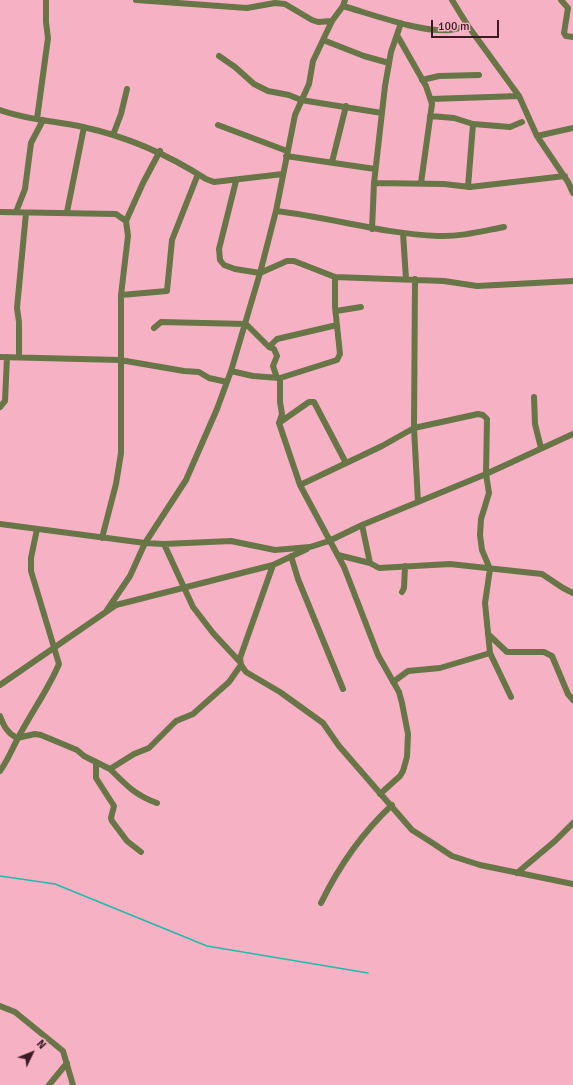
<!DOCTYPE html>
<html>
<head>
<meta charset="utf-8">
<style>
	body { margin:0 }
	#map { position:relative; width:573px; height:1085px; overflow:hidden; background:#f6b2c4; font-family:Signika,sans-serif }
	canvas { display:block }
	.north { position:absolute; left:12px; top:1033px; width:40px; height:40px; -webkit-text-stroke:3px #f6b2c4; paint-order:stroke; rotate:47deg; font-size:11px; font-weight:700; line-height:16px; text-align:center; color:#3b1b25 }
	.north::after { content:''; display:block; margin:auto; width:14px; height:18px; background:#3b1b25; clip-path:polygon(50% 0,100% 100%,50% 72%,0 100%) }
	.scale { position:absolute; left:431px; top:20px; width:68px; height:18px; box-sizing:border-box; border:2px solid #3b1b25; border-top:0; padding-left:5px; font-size:12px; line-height:14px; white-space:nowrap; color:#3b1b25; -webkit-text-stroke:3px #f6b2c4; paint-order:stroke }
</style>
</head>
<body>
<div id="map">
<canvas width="573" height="1085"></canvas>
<div class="north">N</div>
<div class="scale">100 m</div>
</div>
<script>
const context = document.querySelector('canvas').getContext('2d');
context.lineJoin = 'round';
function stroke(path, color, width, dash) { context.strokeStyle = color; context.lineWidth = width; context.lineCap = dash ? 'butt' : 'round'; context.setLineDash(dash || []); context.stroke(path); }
stroke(new Path2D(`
	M0,876L55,884L207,946L368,973`), '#1ebca8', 1.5);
stroke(new Path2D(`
	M136,0L247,8L275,3L285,4L312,20L318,22L332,21
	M452,0L468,26L519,96L537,136L568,182L573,193
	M561,0L568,8L564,33L566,36L573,37
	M343,6C371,14 422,33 450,30C456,29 462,27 468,26
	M397,35L426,86L432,104L421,183
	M323,40L364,56L389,63
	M219,56L235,67L254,84L268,91L289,95L301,100L382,113
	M422,80L439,76L479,75
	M431,99L519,96
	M0,110C27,120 56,121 83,127C129,137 167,154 206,179L214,182L283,174
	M430,116L454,118L473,124L510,127L522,122
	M37,119L48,38L46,22V0
	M218,125L287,151
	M113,135L121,114L127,89
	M537,136L573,128
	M286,156L375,169
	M332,162L346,106
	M236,181L219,249L220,260L224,265L235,269L260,273L287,261H294L335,277L444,281L477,286L573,281
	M374,183L444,184L470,187L565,176
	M468,187L473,124
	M276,211C330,217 383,234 438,236C460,237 483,231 504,227
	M0,212L116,214L126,221
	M16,212L25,189L31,143L43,120
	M67,212L84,127
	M372,229L374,183L385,86L391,52L401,23
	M403,233L406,279
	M415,279L414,428L418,502
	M121,295L167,291L172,240L198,174
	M336,311L361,307
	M154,328L161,322L246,324L269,347
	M0,357L120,360L184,371L199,372L209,378L227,382
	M19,357V322L17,308L26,213
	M231,371L253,376L280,378L337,360L340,354L335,307V277
	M277,378L273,366L277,356L274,349L269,347L277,339L337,325
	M280,378V402L282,414L279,423L300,485L344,567L378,655L399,692L402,703L408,734L407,757L403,771L400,776L380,794
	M534,397L535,424L541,448
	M0,407L5,401L7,357
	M279,423L309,402H314L346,463
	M300,485L382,446L414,428L478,414L483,415L487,419L486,474L489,493L481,519L480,535L482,550L490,569L485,603L490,653L511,697
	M0,524L145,543L164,544L231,541L275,550L310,547L329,541L362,525L486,474L573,434
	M362,525L370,563
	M102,538L116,484L121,453V295L128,236L126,221L143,183L160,151
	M164,544L193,607L213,633L240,662
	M338,555L370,563L379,568L450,564L542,574L563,588L573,593
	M291,556L298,579L343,689
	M273,565L240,658L241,665L246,672L280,692L323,723L339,746L412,830L431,842L452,856L480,865L573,884
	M402,592L404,588L405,566
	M107,610L130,576L145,543L186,480L217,409L231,371L260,273L276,211L295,115L309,84L313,61L332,21L343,6L345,0
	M488,634L507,652H544L552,656L568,694L573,700
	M393,682L408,671L440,668L490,653
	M0,685L116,605L273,565L307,549
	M0,716C4,726 7,733 17,738L35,734L41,735L77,750L84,756L110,769L134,754L149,748L176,721L193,714L229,682L241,665
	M96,763V778L114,806L111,818L112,821L127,841L141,852
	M110,769C126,785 135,795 157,803
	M0,771C8,760 12,749 18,738C31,713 48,690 59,664L31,571V558L37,529
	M517,873L555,841L573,823
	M321,903C339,866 362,833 392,805
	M0,1006L15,1012L63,1051L73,1085
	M49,1085L67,1063`), '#687546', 6);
</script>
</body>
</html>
